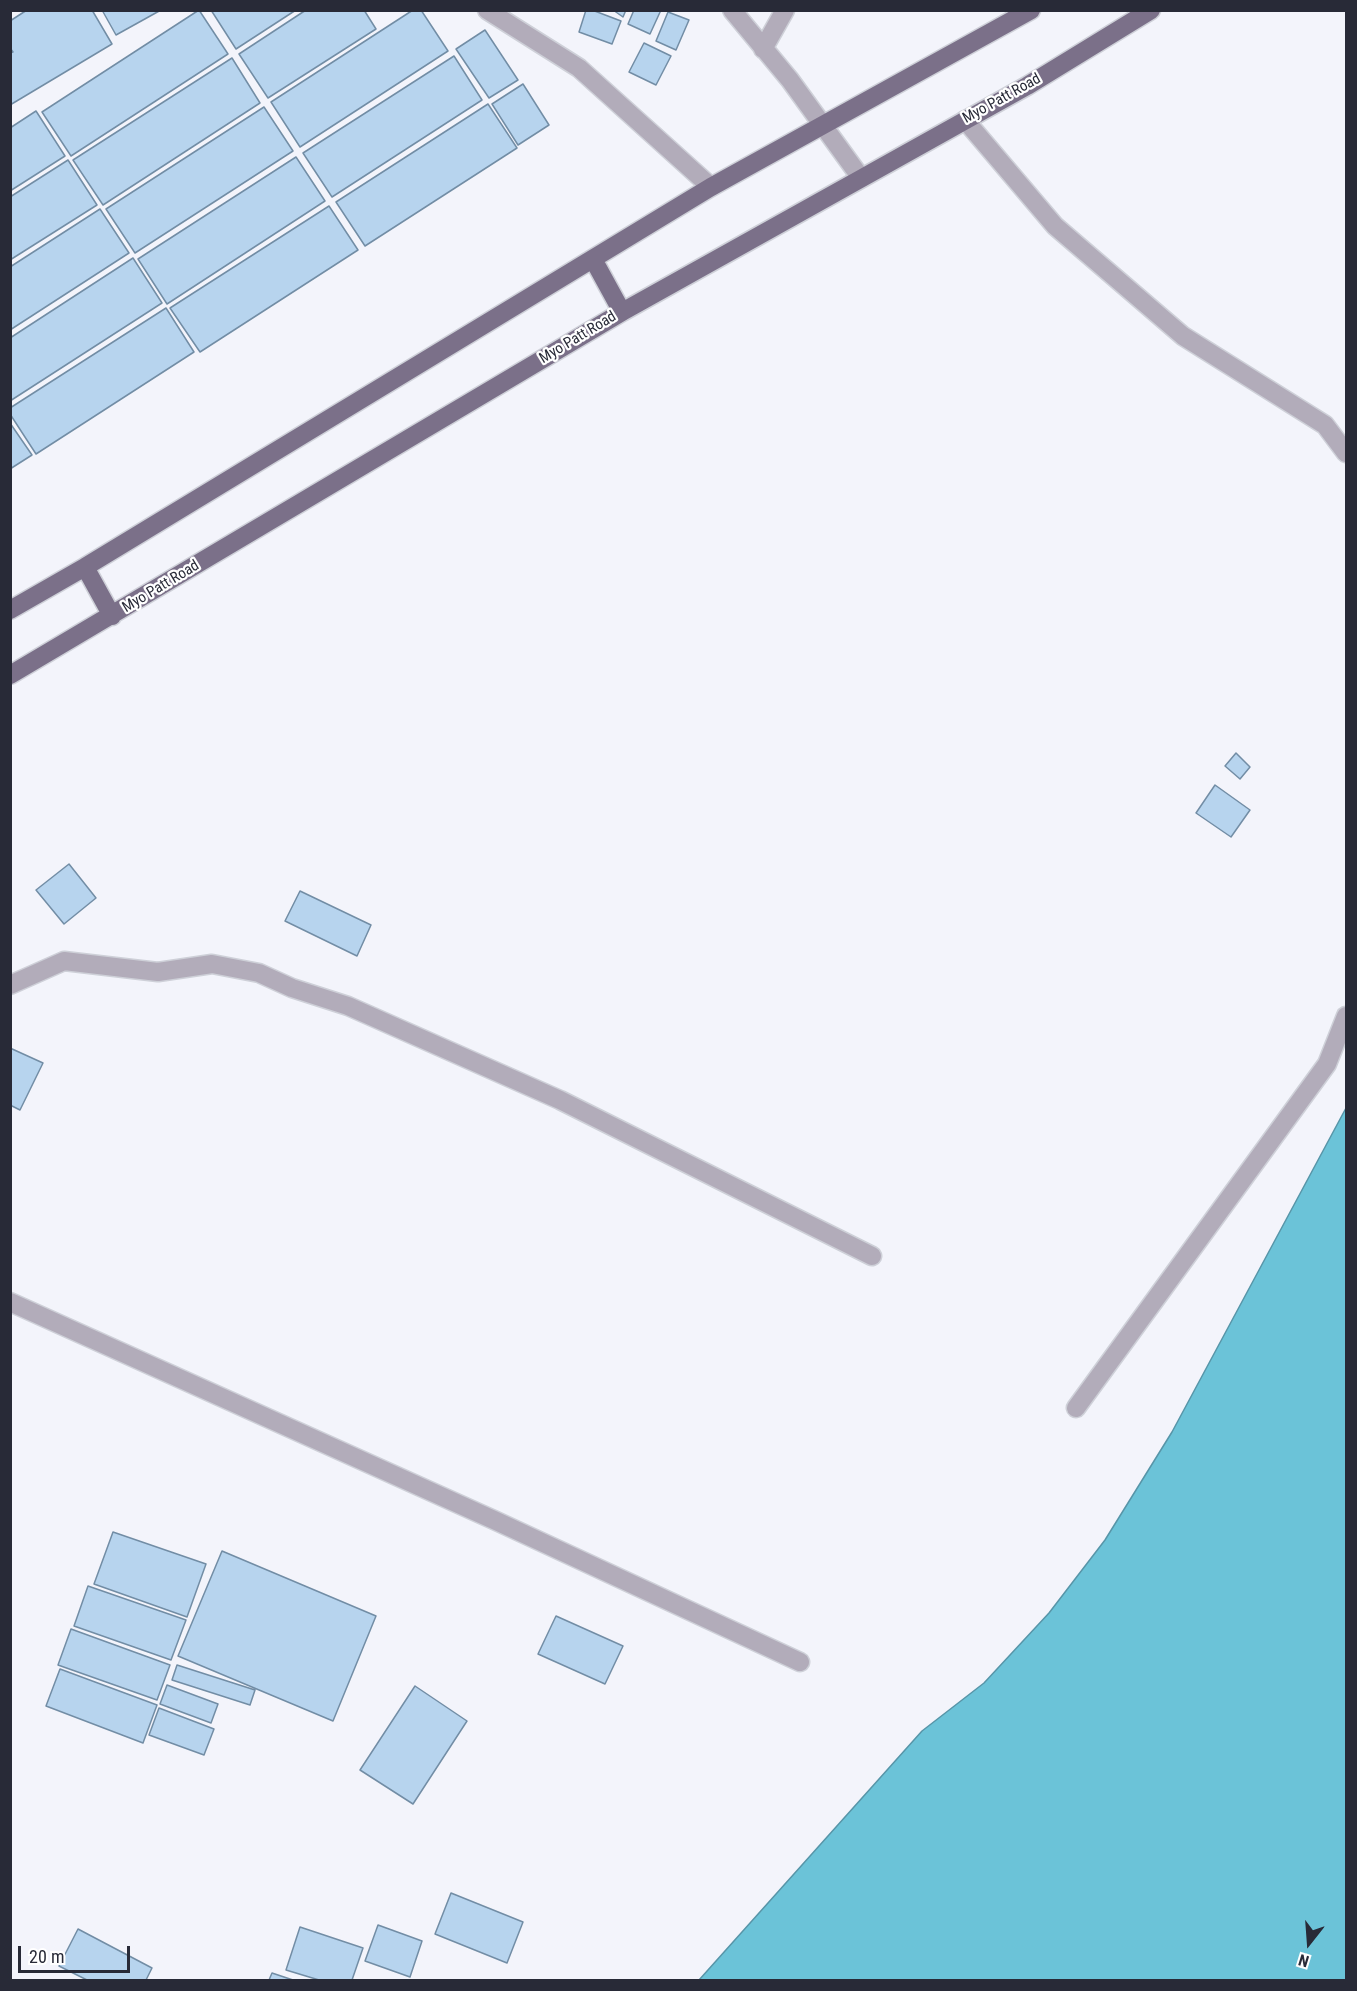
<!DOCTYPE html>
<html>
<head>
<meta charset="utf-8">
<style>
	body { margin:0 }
	#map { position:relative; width:1357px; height:1991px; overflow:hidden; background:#f3f4fb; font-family:"Roboto Condensed",sans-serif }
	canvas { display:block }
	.frame { position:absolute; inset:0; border:12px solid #282a37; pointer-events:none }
	.north { position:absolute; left:1279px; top:1913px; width:60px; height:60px; -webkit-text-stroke:4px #fff; paint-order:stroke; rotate:197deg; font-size:16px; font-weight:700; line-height:24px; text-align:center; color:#282a37 }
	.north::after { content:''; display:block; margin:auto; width:21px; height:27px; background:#282a37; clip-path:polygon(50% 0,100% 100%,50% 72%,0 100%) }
	.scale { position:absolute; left:18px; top:1946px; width:112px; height:27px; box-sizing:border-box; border:3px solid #282a37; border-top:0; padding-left:8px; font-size:18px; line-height:21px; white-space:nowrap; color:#282a37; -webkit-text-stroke:4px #fff; paint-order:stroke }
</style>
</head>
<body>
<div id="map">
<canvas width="1357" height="1991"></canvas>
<div class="frame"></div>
<div class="north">N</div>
<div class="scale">20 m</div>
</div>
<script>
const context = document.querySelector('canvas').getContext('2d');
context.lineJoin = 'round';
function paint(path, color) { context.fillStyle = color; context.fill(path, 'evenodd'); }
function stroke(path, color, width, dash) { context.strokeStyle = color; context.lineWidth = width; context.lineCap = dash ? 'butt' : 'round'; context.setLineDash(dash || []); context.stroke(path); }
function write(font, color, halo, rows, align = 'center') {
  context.font = font + ' "Roboto Condensed",sans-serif'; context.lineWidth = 4.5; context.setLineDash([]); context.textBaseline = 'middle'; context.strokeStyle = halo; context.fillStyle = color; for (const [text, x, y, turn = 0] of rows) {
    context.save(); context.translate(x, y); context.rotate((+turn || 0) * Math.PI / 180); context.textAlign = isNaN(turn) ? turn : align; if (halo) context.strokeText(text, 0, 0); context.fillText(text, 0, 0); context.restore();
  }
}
const water = new Path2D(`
	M1346,1108V1980H699L922,1731L984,1683L1049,1613L1105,1540L1172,1432Z`);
paint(water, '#6bc3d8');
stroke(water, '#5795a8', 1.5);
const building = new Path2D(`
	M27,10H92L112,44L10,105V53L13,52L10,48V21Z
	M102,10H161L116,35Z
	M199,10L228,54L71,156L42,112Z
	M211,10H296L236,49Z
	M306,10H364L376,29L268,98L239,54Z
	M413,10H421L448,51L300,147L271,102Z
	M586,10H592L621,21L612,44L579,32Z
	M613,10H626L623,17Z
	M634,10H661L650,34L628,24Z
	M668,12L689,20L676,50L656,41Z
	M485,30L518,80L489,98L456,49Z
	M644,43L671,56L656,85L629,72Z
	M454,56L482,100L332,197L303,153Z
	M232,58L260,103L103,205L73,160Z
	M523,84L549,125L518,145L492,104Z
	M488,104L517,148L365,246L336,202Z
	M264,107L293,151L135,253L106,209Z
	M36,111L65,156L10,191V128Z
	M296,157L325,201L167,304L138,259Z
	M68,160L97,205L10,260V197Z
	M329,206L358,250L200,352L170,308Z
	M100,209L129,253L10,330V267Z
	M133,258L162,303L10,401V338Z
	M166,308L194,352L36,454L10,414V408Z
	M10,423L32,455L10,469Z
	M1236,753L1250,767L1240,779L1225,766Z
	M1215,785L1250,810L1231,837L1196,813Z
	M69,864L96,898L64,924L36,890Z
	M300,891L371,925L357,956L285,921Z
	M10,1048L43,1063L20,1110L10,1105Z
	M113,1532L206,1564L187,1617L94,1584Z
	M222,1551L376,1616L333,1721L178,1656Z
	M88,1586L186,1620L171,1660L74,1626Z
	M556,1616L623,1646L605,1684L538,1654Z
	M71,1629L170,1665L157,1700L58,1665Z
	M177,1665L255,1690L250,1705L172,1680Z
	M60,1669L157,1705L143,1743L46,1706Z
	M167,1685L218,1704L211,1723L160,1704Z
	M415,1686L467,1721L413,1804L360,1770Z
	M159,1708L214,1729L204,1755L149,1735Z
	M451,1893L523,1922L507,1963L435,1934Z
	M378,1925L422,1941L410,1977L365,1961Z
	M300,1927L363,1948L352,1980H319L286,1970Z
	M78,1929L152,1968L146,1980H87L59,1966Z
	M272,1973L293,1980H269Z`);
paint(building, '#b7d4ee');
stroke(building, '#728da5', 1.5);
const minor = new Path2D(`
	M487,10L579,68L711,187
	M732,10L790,80L861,178
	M763,49L785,10
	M965,120L1055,226L1183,336L1325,425L1346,453
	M10,985L64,961L158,972L212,964L259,973L292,988L348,1006L560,1100L872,1256
	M10,1302L494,1520L800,1662
	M1076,1408L1327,1064L1346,1016`);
const major = new Path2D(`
	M593,259L622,312
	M85,567L112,616
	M10,610L85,567L711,187L1031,10
	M10,675L622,312L1027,86L1151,10`);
stroke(minor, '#ced0d8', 21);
stroke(major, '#ced0d8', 21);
stroke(minor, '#b2acba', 18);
stroke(major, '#7b7089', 18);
write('15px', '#282a37', '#fff', [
	["Myo Patt Road",1002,99,-29],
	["Myo Patt Road",578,338,-31],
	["Myo Patt Road",161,587,-31]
]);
</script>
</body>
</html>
